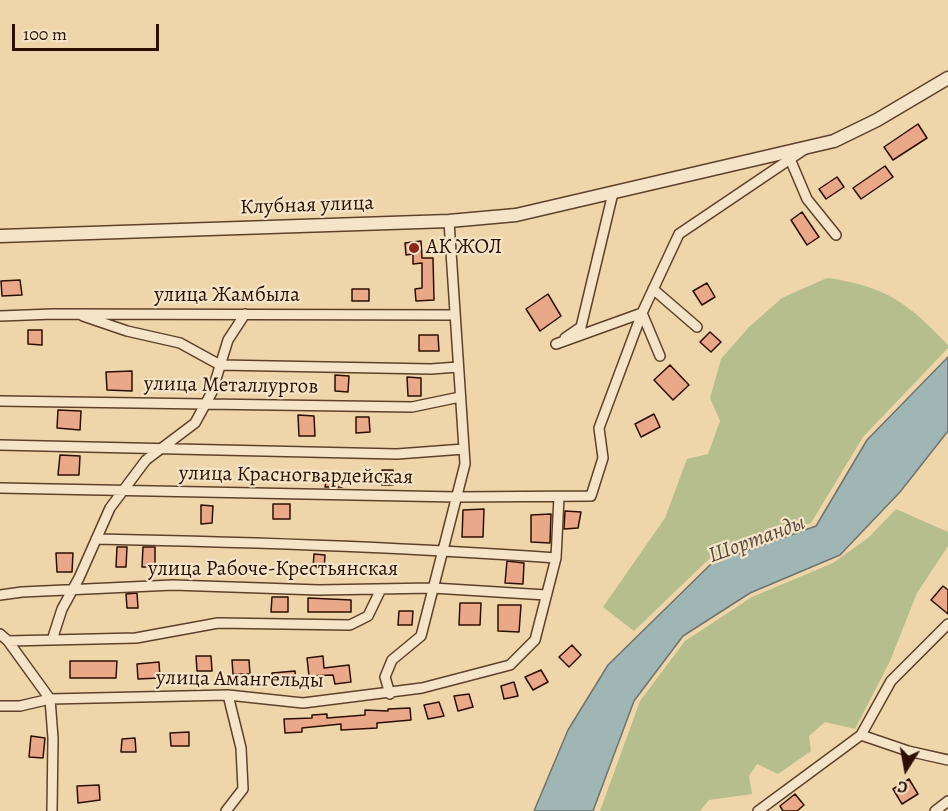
<!DOCTYPE html>
<html>
<head>
<meta charset="utf-8">
<style>
	body { margin:0 }
	#map { position:relative; width:948px; height:811px; overflow:hidden; background:#efd6aa; font-family:Alegreya,serif }
	canvas { display:block }
	.north { position:absolute; left:876px; top:739px; width:60px; height:60px; -webkit-text-stroke:4px #f5e4c8; paint-order:stroke; rotate:191deg; font-size:16px; font-weight:700; line-height:24px; text-align:center; color:#2d0f00 }
	.north::after { content:''; display:block; margin:auto; width:21px; height:27px; background:#2d0f00; clip-path:polygon(50% 0,100% 100%,50% 72%,0 100%) }
	.scale { position:absolute; left:12px; top:24px; width:147px; height:27px; box-sizing:border-box; border:3px solid #2d0f00; border-top:0; padding-left:8px; font-size:18px; line-height:21px; white-space:nowrap; color:#2d0f00; -webkit-text-stroke:4px #f5e4c8; paint-order:stroke }
</style>
</head>
<body>
<div id="map">
<canvas width="948" height="811"></canvas>
<div class="north">С</div>
<div class="scale">100 m</div>
</div>
<script>
const context = document.querySelector('canvas').getContext('2d');
context.lineJoin = 'round';
function paint(path, color) { context.fillStyle = color; context.fill(path, 'evenodd'); }
function stroke(path, color, width, dash) { context.strokeStyle = color; context.lineWidth = width; context.lineCap = dash ? 'butt' : 'round'; context.setLineDash(dash || []); context.stroke(path); }
function write(font, color, halo, rows, align = 'center') {
  context.font = font + ' Alegreya,serif'; context.lineWidth = 4.5; context.setLineDash([]); context.textBaseline = 'middle'; context.strokeStyle = halo; context.fillStyle = color; for (const [text, x, y, turn = 0] of rows) {
    context.save(); context.translate(x, y); context.rotate((+turn || 0) * Math.PI / 180); context.textAlign = isNaN(turn) ? turn : align; if (halo) context.strokeText(text, 0, 0); context.fillText(text, 0, 0); context.restore();
  }
}
paint(new Path2D(`
	M827,278C886,286 908,303 948,345V348L863,437L811,523L709,559L634,631L603,607L665,518L687,459L708,454L720,421L710,398L721,359L749,327L782,298Z
	M896,509L948,532V546L917,593L890,661L855,729L825,722L809,736L811,751L778,774L757,764L749,776L752,794L709,800L700,811H600L640,701L685,641L752,597L833,563L868,538Z`), '#b5be8c');
const water = new Path2D(`
	M948,357V431L900,492L840,555L750,593L683,636L634,701L593,811H534L568,730L608,665L712,563L816,526L867,440Z`);
paint(water, '#9fb6b5');
stroke(water, '#71736d', 1.5);
const building = new Path2D(`
	M918,124L927,138L893,160L884,147Z
	M885,166L893,177L861,199L853,188Z
	M837,177L844,187L826,199L819,189Z
	M802,212L819,237L807,245L791,220Z
	M421,241L422,258H433L434,300L416,301L415,289L422,288V263L413,264V254L406,255L405,243Z
	M20,280L22,295L2,296L1,281Z
	M707,283L715,297L702,305L693,291Z
	M352,289H369V301H352Z
	M548,294L561,316L540,331L526,309Z
	M28,330H42V345L28,344Z
	M710,332L721,342L711,352L700,342Z
	M419,335H438L439,351H419Z
	M670,365L689,385L673,400L654,380Z
	M132,371V391L107,390L106,372Z
	M335,375L349,376L348,392L335,391Z
	M407,377L421,378V396H408Z
	M58,410L81,411L80,430L57,428Z
	M654,414L660,427L641,437L635,424Z
	M298,415L314,416L315,436H299Z
	M356,417H369L370,432L356,433Z
	M60,455L80,456L79,475H58Z
	M382,470H393V485H382Z
	M327,476H342V487H325Z
	M273,504H290V519H273Z
	M201,505L213,506L212,523L201,524Z
	M484,509L483,537H462L463,510Z
	M565,511L581,512L578,528L564,529Z
	M551,514L550,543L531,542V515Z
	M117,547H127L126,567H116Z
	M143,547H155V567H142Z
	M56,553H73L72,572H57Z
	M314,554L325,555L324,569L313,568Z
	M507,561L524,563L523,584L505,583Z
	M943,586L948,590V614L931,600Z
	M137,593L138,608H127L126,594Z
	M272,597H288V612H271Z
	M308,598L351,600V612H308Z
	M460,603H481L480,625H459Z
	M498,605H521L519,632L498,631Z
	M399,611H413L412,625H398Z
	M572,645L581,655L569,667L559,657Z
	M196,656H211L212,671H197Z
	M323,656L324,668L349,665L351,682L335,684L333,675L309,676L307,658Z
	M232,660H249L250,674H233Z
	M70,661H117L116,678H70Z
	M159,662L160,678L138,679L137,664Z
	M541,670L548,682L533,690L525,677Z
	M295,671L296,682L272,684V673Z
	M514,682L518,696L504,699L501,686Z
	M469,694L473,707L458,711L454,696Z
	M439,702L444,716L428,719L424,705Z
	M410,708L411,720L377,723V728L341,730V724L302,728V732L285,733L284,719L312,718V715L327,714V718L365,715V710L388,711V709Z
	M189,732V746H171L170,733Z
	M31,736L45,738L43,758L29,757Z
	M135,738L136,752H121L122,739Z
	M909,779L918,794L902,804L893,789Z
	M99,785L100,800L78,803L77,786Z
	M795,794L804,805L797,811H783L780,806Z`);
paint(building, '#e9a887');
stroke(building, '#2d0f00', 1.5);
const minor = new Path2D(`
	M790,159L807,199L836,235
	M653,289L697,327
	M642,313L660,356
	M0,316L53,314L454,315
	M83,316L127,331L180,343L220,365L431,369L458,367
	M565,338L581,327L613,193
	M556,344L642,313L679,234L805,149
	M0,401L412,407L460,397
	M0,445L397,454L464,449
	M0,488L457,497L591,496L603,458L599,428L642,313
	M96,539C250,542 403,547 556,558
	M0,595L22,592L173,585L319,590L433,588L546,595
	M0,634L8,641L50,699
	M52,640L62,609L79,578L110,508L146,460L195,423L212,392L228,340L245,314
	M8,641L136,638L218,623L350,625L368,616L381,589
	M390,694L385,677L392,660L421,636L465,464L449,221
	M50,699L53,738L52,811
	M0,706H20L50,699L228,695L303,703L422,688L510,665L535,640L556,558L559,497
	M861,735L908,751L948,760
	M226,811L243,789L241,748L228,695
	M758,811L861,735L891,681L948,624
	M935,811L948,801`);
const tertiary = new Path2D(`
	M0,236L449,221L516,215L834,141L877,120L948,78`);
stroke(minor, '#5e412a', 12);
stroke(tertiary, '#5e412a', 15);
stroke(minor, '#f5e4c8', 9);
stroke(tertiary, '#f5e4c8', 12);
for (const [x, y, r, color] of [
	[414,248,6,"#8f2418"]
]) { const dot = new Path2D(); dot.arc(x, y, r, 0, 2 * Math.PI); context.fillStyle = color; context.fill(dot); stroke(dot, '#f5e4c8', 2); }
write('21px', '#2d0f00', '#f5e4c8', [
	["Клубная улица",307,206,-2],
	["улица Жамбыла",227,296],
	["улица Металлургов",231,386,1],
	["улица Красногвардейская",296,476,1],
	["улица Рабоче-Крестьянская",273,570],
	["улица Амангельды",240,680,1]
]);
write('21px', '#2d0f00', '#f5e4c8', [
	["АК ЖОЛ",426,248]
], 'left');
write('italic 22px', '#55493f', '#f5e4c8', [
	["Шортанды",757,540,-20]
]);
</script>
</body>
</html>
